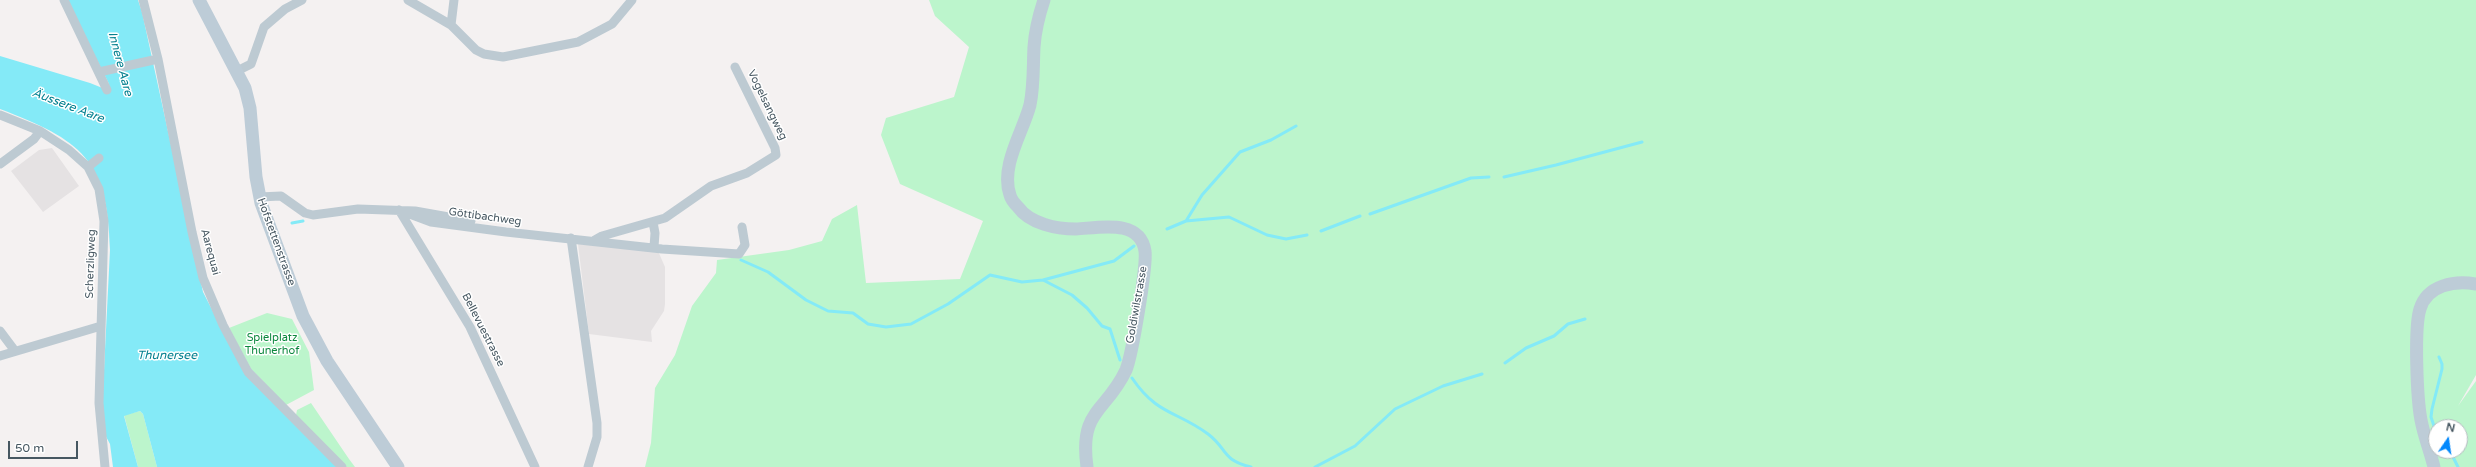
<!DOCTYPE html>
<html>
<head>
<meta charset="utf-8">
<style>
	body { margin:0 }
	#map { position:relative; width:2476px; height:467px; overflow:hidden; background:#f4f1f1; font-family:"Varela Round",sans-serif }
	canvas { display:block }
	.north { position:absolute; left:2428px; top:419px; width:40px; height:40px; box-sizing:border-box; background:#fff; border:1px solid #b5bcc0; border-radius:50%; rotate:13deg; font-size:11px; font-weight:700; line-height:16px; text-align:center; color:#465761 }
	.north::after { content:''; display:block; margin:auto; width:14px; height:18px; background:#0388fc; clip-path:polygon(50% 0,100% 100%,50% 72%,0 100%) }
	.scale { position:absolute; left:8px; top:441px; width:70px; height:18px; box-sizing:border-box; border:2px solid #465761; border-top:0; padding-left:5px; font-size:12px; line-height:14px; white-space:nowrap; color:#465761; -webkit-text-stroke:3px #fff; paint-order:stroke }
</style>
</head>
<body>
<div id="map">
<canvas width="2476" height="467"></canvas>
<div class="north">N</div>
<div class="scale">50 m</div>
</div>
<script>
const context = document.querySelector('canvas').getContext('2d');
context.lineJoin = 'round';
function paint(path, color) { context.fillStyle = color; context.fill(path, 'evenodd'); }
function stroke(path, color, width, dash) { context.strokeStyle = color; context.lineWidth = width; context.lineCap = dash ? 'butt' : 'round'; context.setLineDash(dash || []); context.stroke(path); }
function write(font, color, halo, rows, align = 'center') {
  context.font = font + ' "Varela Round",sans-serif'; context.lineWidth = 3; context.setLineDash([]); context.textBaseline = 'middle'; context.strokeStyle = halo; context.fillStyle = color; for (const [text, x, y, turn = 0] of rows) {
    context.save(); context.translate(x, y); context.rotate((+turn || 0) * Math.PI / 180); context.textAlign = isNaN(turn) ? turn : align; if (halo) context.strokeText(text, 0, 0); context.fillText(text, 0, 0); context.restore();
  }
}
paint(new Path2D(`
	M52,148L79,186L43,212L11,171L39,150Z
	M578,244L658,251L665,267V304L664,311L651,331L652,342L589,334Z`), '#e5e2e3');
paint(new Path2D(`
	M929,0H2476V375L2458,406L2476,381V467H645L651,443L655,388L675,355L692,306L716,273L717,260L789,250L822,241L832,219L857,205L866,283L960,279L983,221L900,184L881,135L886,118L954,97L969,47L935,16ZM2436,427H2460V451H2436Z
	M267,313L292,319L309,352L314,390L286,405L251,369L229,328Z
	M311,403L349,459L355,467H346L296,415L297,410Z
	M140,411L143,414L157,467H138L124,415Z`), '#bcf5cc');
paint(new Path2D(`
	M67,0H138L142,12L203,292L230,345L337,467H157L143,414L140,411L124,416L138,467H113L110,444L103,431V390L110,250C108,159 81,140 0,109V56L90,83L110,91L109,84Z`), '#84eaf7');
stroke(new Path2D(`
	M1504,177L1556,165L1642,142
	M1370,214L1471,178L1489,177
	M1186,221L1202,195L1240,152L1271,140L1296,126
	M292,223L303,221
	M1167,229L1186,221L1229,217L1267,235L1286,239L1307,235
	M1321,231L1360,216
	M741,260L768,272L806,300L828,311L853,313L868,324L886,327L911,324L948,304L990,275L1022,282L1043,280L1072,295L1087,308L1102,326L1110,329L1120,360
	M1043,280L1114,261L1134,246
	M1505,363L1526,348L1554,336L1568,324L1585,319
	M1132,378C1157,415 1177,411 1208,434C1228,449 1221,460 1251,467
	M2436,432L2431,417L2432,409L2442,369V364L2439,357
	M2450,451L2458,467
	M1315,467L1355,446L1395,409L1443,386L1482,374`), '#84eaf7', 3);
stroke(new Path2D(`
	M64,0L107,90
	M143,0L158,59L192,232L203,278L223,325L248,372L342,467
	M408,0L451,25L476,50L484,54L503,57L578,42L612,24L632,0
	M451,25L454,0
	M237,71L251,64L264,27L285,9L302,0
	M99,72L158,59
	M0,115L40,131L69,150L88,167L99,189L104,221L99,403L105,467
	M0,164L34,139L40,131
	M88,167L99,158
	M259,197L281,196L305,213L313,215L358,209L415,211L471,221
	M399,210L431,222L506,232L662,249L739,254L745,245L742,227
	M399,210L470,327L535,467
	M653,222L655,233L654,247
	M571,238L597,423V437L588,467
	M595,240L602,236L665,218L711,186L747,173L776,155L775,148L735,67
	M0,331L15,351
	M0,356L101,326`), '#bdcad2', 9);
stroke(new Path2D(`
	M199,0L245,88L250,108L256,177L261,203L303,316L327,361L398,467
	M1044,0C1039,15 1035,32 1034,47C1033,66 1034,86 1030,105C1023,132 1000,166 1010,195C1011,199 1015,204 1018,207C1030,224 1057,229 1076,229C1098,228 1140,218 1145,251C1147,267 1132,355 1126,370C1106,413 1079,409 1087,467
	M2434,467C2430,451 2424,436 2421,420C2417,399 2414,328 2420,309C2427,285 2455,280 2476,284`), '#bdccd7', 13);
write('11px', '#465761', '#fff', [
	["Vogelsangweg",767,105,64],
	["Göttibachweg",485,217,8],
	["Hofstettenstrasse",276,242,70],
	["Aarequai",210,252,75],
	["Scherzligweg",91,264,-88],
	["Goldiwilstrasse",1137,305,-80],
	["Bellevuestrasse",483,330,63]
]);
write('11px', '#0c883e', '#fff', [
	["Spielplatz",272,338],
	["Thunerhof",272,351]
]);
write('italic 12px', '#048190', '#fff', [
	["Innere Aare",120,64,75],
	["Äussere Aare",68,106,21],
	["Thunersee",167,356]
]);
</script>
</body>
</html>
